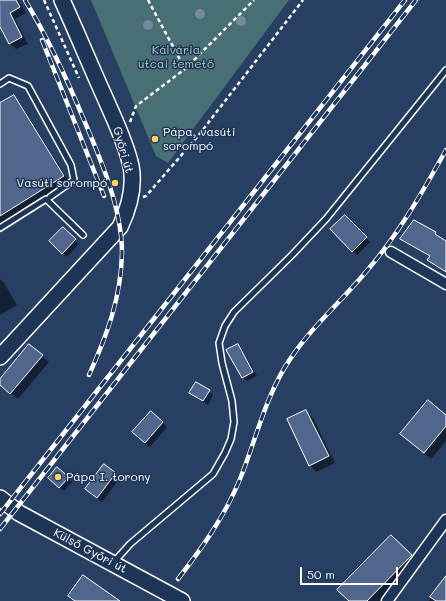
<!DOCTYPE html>
<html>
<head>
<meta charset="utf-8">
<style>
	body { margin:0 }
	#map { position:relative; width:446px; height:601px; overflow:hidden; background:#273f62; font-family:Mali,sans-serif }
	canvas { display:block }
	.scale { position:absolute; left:300px; top:567px; width:98px; height:18px; box-sizing:border-box; border:2px solid #fff; border-top:0; padding-left:5px; font-size:12px; line-height:14px; white-space:nowrap; color:#fff; -webkit-text-stroke:3px #1d3557; paint-order:stroke }
</style>
</head>
<body>
<div id="map">
<canvas width="446" height="601"></canvas>
<div class="scale">50 m</div>
</div>
<script>
const context = document.querySelector('canvas').getContext('2d');
context.lineJoin = 'round';
function paint(path, color) { context.fillStyle = color; context.fill(path, 'evenodd'); }
function stroke(path, color, width, dash) { context.strokeStyle = color; context.lineWidth = width; context.lineCap = dash ? 'butt' : 'round'; context.setLineDash(dash || []); context.stroke(path); }
function write(font, color, halo, rows, align = 'center') {
  context.font = font + ' Mali,sans-serif'; context.lineWidth = 3; context.setLineDash([]); context.textBaseline = 'middle'; context.strokeStyle = halo; context.fillStyle = color; for (const [text, x, y, turn = 0] of rows) {
    context.save(); context.translate(x, y); context.rotate((+turn || 0) * Math.PI / 180); context.textAlign = isNaN(turn) ? turn : align; if (halo) context.strokeText(text, 0, 0); context.fillText(text, 0, 0); context.restore();
  }
}
paint(new Path2D(`
	M91,0H289L168,163L156,156Z`), '#486f73');
paint(new Path2D(`
	M0,0H18L26,13L15,19L28,44L16,49L9,43L1,27L0,28Z
	M13,96L20,103L70,183L0,226V104Z
	M345,216L370,242L357,255L331,229Z
	M414,221L436,233L440,238L446,242V273L432,264L428,260L430,257L406,243L402,239Z
	M63,228L79,244L67,257L50,241Z
	M0,279L4,283L17,305L0,315Z
	M238,345L242,350L257,376L247,381L243,377Z
	M42,356L49,362L18,399L0,384V380Z
	M209,391L213,395L208,405L195,397L191,392Z
	M306,411L313,418L335,463L316,472L310,465Z
	M151,412L167,427L150,447L137,436Z
	M446,416V441L431,459L402,434Z
	M104,465L120,478L102,502L86,489Z
	M68,477L72,482L64,491L53,482Z
	M391,536L418,562L380,601H350Z
	M446,578V601H429L431,597Z`), '#0007');
const building = new Path2D(`
	M0,0H16L20,7L10,13L22,37L9,44L0,27Z
	M14,95L64,176L0,216V103Z
	M345,215L367,237L352,252L330,229Z
	M414,220L436,232L435,234L446,241V272L427,260L430,256L400,239Z
	M63,227L76,239L62,254L49,241Z
	M29,344L43,355L10,394L0,385V379Z
	M238,344L253,372L242,378L226,350Z
	M196,382L210,390L203,401L189,393Z
	M428,400L446,415V426L424,453L400,434Z
	M306,410L329,456L309,466L287,419Z
	M151,411L163,422L145,443L132,432Z
	M104,464L116,473L97,498L85,489Z
	M57,467L69,477L59,488L48,478Z
	M391,535L412,555L367,601H349L337,590Z
	M83,575L120,601H75L68,596Z
	M446,576V601H436L430,597Z`);
paint(building, '#50668d');
stroke(building, '#fff', 1);
const lane = new Path2D(`
	M0,84L9,78L28,86L71,165L74,180L50,197
	M0,228L46,199L83,235
	M114,562L130,544L213,474L225,453L231,439L234,422L232,401L222,363L219,343L225,326L234,312L292,255L326,219L446,70`);
const street = new Path2D(`
	M391,252L446,284
	M387,601L446,520`);
const secondary = new Path2D(`
	M0,357L120,227C129,208 135,187 131,166C126,143 115,121 106,100C91,67 77,33 62,0
	M0,498L19,513L182,601`);
stroke(lane, '#fff', 8);
stroke(street, '#fff', 13);
stroke(secondary, '#fff', 18);
stroke(new Path2D(`
	M44,0L79,78
	M148,0L185,69
	M130,122L136,106L185,69L254,0
	M143,197L146,196L198,136L303,0`), '#fff', 2.5, [4, 3]);
stroke(lane, '#1d3557', 5);
stroke(street, '#1d3557', 10);
stroke(secondary, '#1d3557', 15);
const rail = new Path2D(`
	M25,0C48,38 67,79 84,120C101,160 122,209 122,253C121,298 107,335 89,375
	M42,40L104,196
	M0,514L405,0
	M0,529L416,0
	M178,579C202,548 225,516 240,479C255,442 264,402 285,367C307,331 338,305 365,273C398,235 422,193 446,150`);
stroke(rail, '#fff', 4.5);
stroke(rail, '#1d3557', 3, [9]);
context.fillStyle = '#76899a';
for (const [x, y] of [
	[200,14],
	[241,21],
	[148,25]
]) { context.beginPath(); context.arc(x, y, 5, 0, 2 * Math.PI); context.fill(); }
for (const [x, y, r, color] of [
	[155,139,4,"#ffd166"],
	[115,183,4,"#ffd166"],
	[58,477,4,"#ffd166"]
]) { const dot = new Path2D(); dot.arc(x, y, r, 0, 2 * Math.PI); context.fillStyle = color; context.fill(dot); stroke(dot, '#1d3557', 1.5); }
write('12px', '#b6c5c7', '#1d3557', [
	["Kálvária",176,50],
	["utcai temető",176,64]
]);
write('12px', '#fff', '#1d3557', [
	["Pápa, vasúti",163,132],
	["sorompó",163,146],
	["Vasúti sorompó",107,183,"right"],
	["Pápa I. torony",66,477]
], 'left');
write('12px', '#fff', '#1d3557', [
	["Győri út",123,150,74],
	["Külső Győri út",90,551,28]
]);
</script>
</body>
</html>
